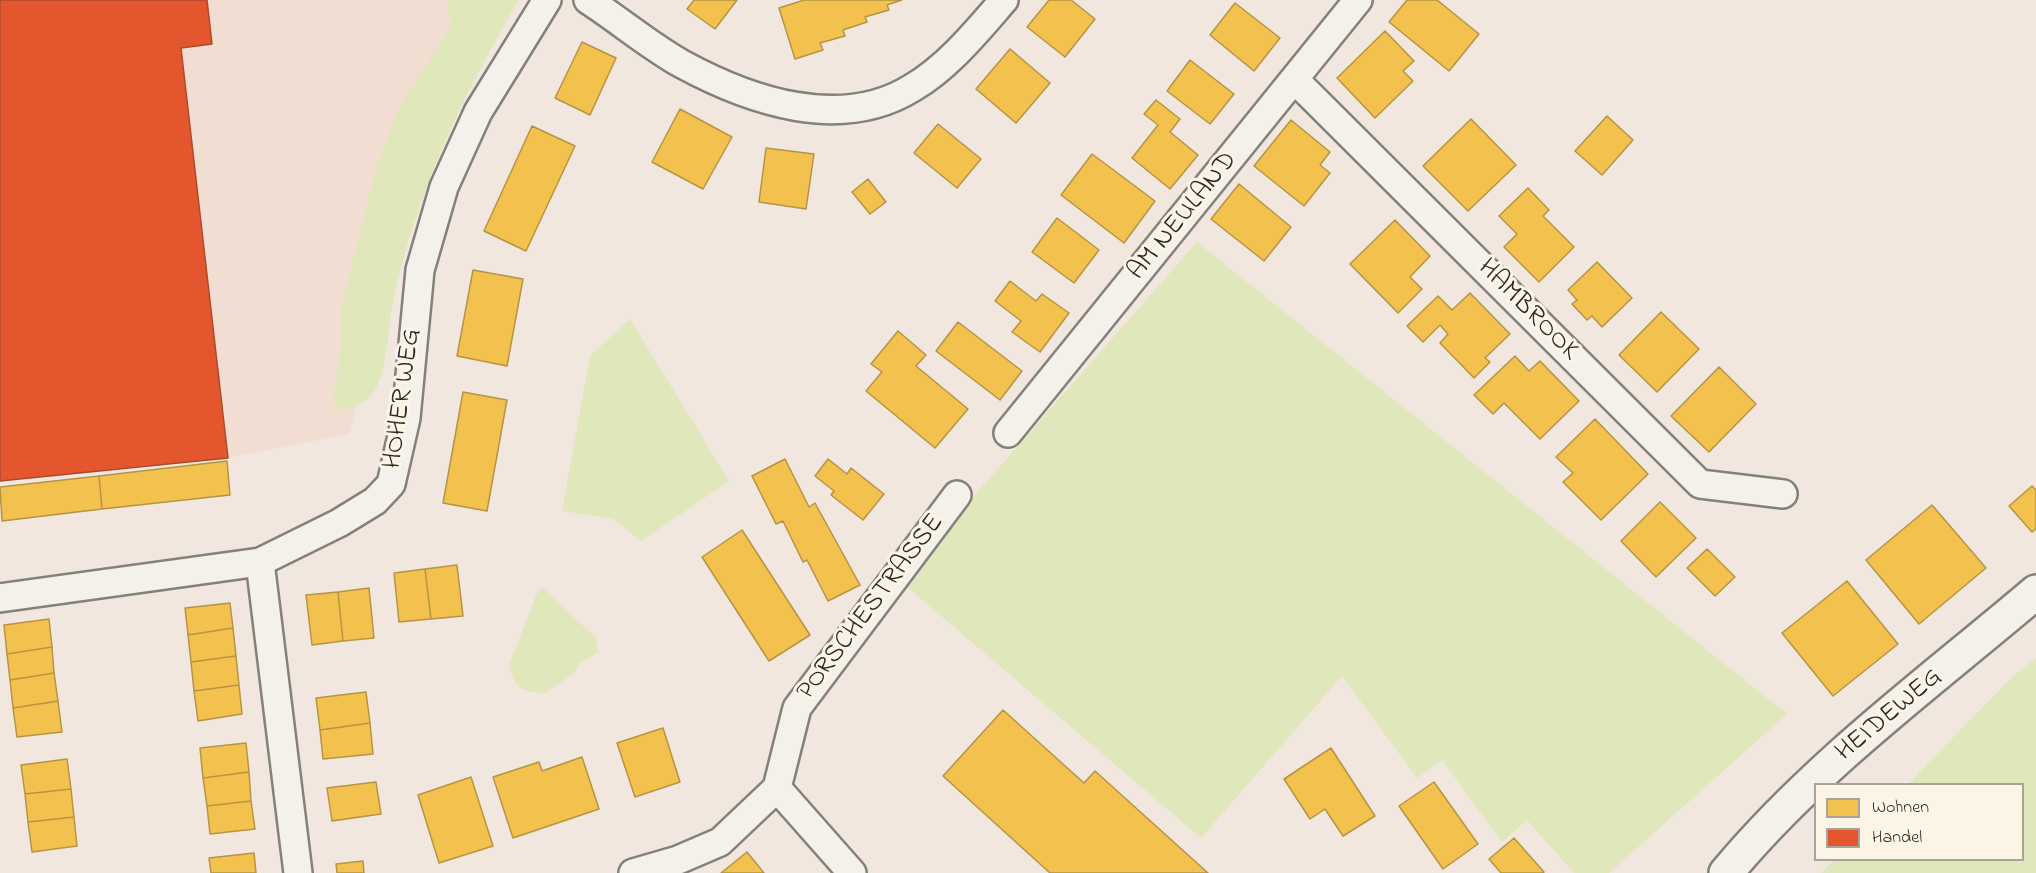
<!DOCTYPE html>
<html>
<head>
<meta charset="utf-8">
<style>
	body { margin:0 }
	#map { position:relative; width:2036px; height:873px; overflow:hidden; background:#f1e7df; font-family:"Indie Flower",sans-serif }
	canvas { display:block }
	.legend { position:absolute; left:1814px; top:783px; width:210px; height:78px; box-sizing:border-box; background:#fcf5e5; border:2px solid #a8a49b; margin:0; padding:8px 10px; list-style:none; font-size:18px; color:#2b2b2b }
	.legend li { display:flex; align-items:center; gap:12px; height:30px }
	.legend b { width:30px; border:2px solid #a8a49b }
</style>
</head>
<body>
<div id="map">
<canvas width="2036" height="873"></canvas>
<ul class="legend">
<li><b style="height:16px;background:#f2c14e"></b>Wohnen</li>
<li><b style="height:16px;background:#e4572e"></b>Handel</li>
</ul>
</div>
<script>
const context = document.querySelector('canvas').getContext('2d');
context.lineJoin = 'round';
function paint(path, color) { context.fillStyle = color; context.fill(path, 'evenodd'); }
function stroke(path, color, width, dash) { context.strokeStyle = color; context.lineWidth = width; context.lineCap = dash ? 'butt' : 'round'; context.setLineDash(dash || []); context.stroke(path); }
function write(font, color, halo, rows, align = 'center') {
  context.font = font + ' "Indie Flower",sans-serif'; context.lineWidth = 6; context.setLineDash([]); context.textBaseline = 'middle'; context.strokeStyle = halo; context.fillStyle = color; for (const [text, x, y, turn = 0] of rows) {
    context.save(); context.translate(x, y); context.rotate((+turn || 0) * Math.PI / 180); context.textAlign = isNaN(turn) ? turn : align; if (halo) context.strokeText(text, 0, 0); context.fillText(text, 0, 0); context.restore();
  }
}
paint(new Path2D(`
	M0,0H483L406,168L350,434L228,458Z`), '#f2ddd2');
paint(new Path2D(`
	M446,0H519C463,94 415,194 393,302C387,328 388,380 369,398C363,404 352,407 345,411L332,404L341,349V307L377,166L399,107L452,24Z
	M1197,242L1787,714L1609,873H1574L1527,820L1502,842L1442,760L1417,778L1342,676L1201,838L906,586L966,505Z
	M630,319L729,481L641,541L613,519L562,511L590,356Z
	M542,587L597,639V653L580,663L573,674L543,694L521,689L514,680L509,666L536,595Z
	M2036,658V873H1821L1834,860H2022V784H1908L2010,679Z`), '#e0e7ba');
const homes = new Path2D(`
	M694,0H737L715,29L687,9Z
	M804,0H902L887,5L889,10L865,17L867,22L843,30L845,36L820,43L823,50L795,59L779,8Z
	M1049,0H1071L1095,19L1065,57L1027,27Z
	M1407,0H1437L1479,34L1449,71L1389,22Z
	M1235,3L1280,38L1254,71L1210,35Z
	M1385,31L1414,61L1403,71L1413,81L1375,118L1337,78Z
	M582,42L616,58L590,115L555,98Z
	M1010,49L1050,83L1016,123L976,89Z
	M1190,60L1234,94L1210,124L1167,91Z
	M1156,100L1180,119L1170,132L1198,155L1170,189L1132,158L1158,125L1144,114Z
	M680,109L732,137L703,189L652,162Z
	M1607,116L1633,140L1602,175L1575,151Z
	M1471,119L1516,165L1468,211L1423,166Z
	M1291,120L1330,152L1320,165L1330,173L1304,206L1254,166Z
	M938,124L981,159L957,188L914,153Z
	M532,126L575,146L526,251L484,231Z
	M766,148L814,154L806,209L759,202Z
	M1092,154L1155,201L1124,243L1061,195Z
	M868,179L886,202L870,214L852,192Z
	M1239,184L1291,227L1264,261L1211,219Z
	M1528,188L1549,210L1543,216L1574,247L1539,282L1504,247L1517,234L1499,216Z
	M1057,218L1099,250L1074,283L1032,252Z
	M1395,220L1430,256L1410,277L1422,289L1398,313L1350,264Z
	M1597,262L1632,298L1602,327L1592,316L1587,320L1572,304L1577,300L1568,290Z
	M473,270L523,279L507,366L457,356Z
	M1010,281L1036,301L1042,294L1069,313L1040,352L1012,332L1021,321L995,301Z
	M1470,293L1510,334L1485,358L1490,362L1474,378L1440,343L1448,334L1440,325L1423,342L1407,326L1438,296L1452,310Z
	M1661,312L1699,349L1657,392L1619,355Z
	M958,322L1022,371L1000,400L936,351Z
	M898,331L926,355L916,366L968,409L935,448L866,391L882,372L871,364Z
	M1515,356L1529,371L1540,361L1579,401L1540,439L1504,403L1493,414L1474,395Z
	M1719,367L1756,404L1709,452L1671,416Z
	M463,392L507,400L487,511L443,503Z
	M1595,419L1648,474L1601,520L1563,482L1573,473L1556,457Z
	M785,459L809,507L815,503L860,585L828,601L807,560L803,562L783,521L776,524L752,476Z
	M828,459L847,474L851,468L884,494L863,520L831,495L834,491L815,476Z
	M227,461L230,495L102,509L99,476Z
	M99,476L102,509L2,521L0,487Z
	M2032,486L2036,490V529L2032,532L2009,506Z
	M1660,502L1696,538L1656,577L1621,541Z
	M1932,505L1986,568L1919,624L1866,560Z
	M742,530L810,635L769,661L702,557Z
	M1707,549L1735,577L1715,596L1687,568Z
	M457,565L463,616L431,619L425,569Z
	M425,569L431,619L399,622L394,573Z
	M1847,581L1898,644L1833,696L1782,633Z
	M369,588L374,638L343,641L338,592Z
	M338,592L343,641L312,645L306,595Z
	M230,603L233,628L188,635L185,608Z
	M49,619L52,647L7,654L4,625Z
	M233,628L236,656L191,662L188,635Z
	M52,647L54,673L10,680L7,654Z
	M236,656L239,685L194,691L191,662Z
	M54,673L58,701L13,708L10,680Z
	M239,685L242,714L198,721L194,691Z
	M366,692L370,723L320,730L316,698Z
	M58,701L62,732L17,737L13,708Z
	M1003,710L1084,783L1095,771L1208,873H1050L943,776Z
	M370,723L373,754L323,759L320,730Z
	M663,728L680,782L635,797L617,743Z
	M246,743L249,772L203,778L200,748Z
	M1331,748L1375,816L1343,836L1325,809L1310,819L1284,779Z
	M582,757L599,809L513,838L493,777L539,762L542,771Z
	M67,759L71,789L25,794L21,765Z
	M249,772L251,801L207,806L203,778Z
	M471,777L493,846L439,863L418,795Z
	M376,782L381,814L332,821L327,788Z
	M1434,782L1478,844L1443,869L1399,806Z
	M71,789L74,817L28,822L25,794Z
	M251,801L255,829L210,834L207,806Z
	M74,817L77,846L32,852L28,822Z
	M1514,838L1544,872L1542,873H1501L1489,859Z
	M747,852L764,873H721Z
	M254,853L256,873H211L209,858Z
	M363,861L364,873H337L336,864Z`);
paint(homes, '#f2c14e');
stroke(homes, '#b69444', 1.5);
const shops = new Path2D(`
	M0,0H207L212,44L181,48L228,458L0,481Z`);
paint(shops, '#e4572e');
stroke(shops, '#ac4a2d', 1.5);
const minor = new Path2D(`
	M588,0C619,20 651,47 682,64C750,101 841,132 912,88C948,67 977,31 1004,0
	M1295,80L1700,484L1783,494
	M1008,433L1358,0
	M260,562L298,873
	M0,598L260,562L339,523L375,501L391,484L406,418L420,270L444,187L478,112L547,0
	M633,873L678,860L720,842L777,788
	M852,873L777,788L797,708L957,495`);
const tertiary = new Path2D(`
	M1726,873C1815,766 1930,682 2036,592`);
stroke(minor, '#84807c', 32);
stroke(tertiary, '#84807c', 38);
stroke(minor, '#f4f0ea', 27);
stroke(tertiary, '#f4f0ea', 33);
write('27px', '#2b2b2b', '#fcf5e5', [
	["AM NEULAND",1184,217,-51],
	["HAMBROOK",1527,311,45],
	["HOHER WEG",404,399,-82],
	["PORSCHESTRASSE",872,608,-53],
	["HEIDEWEG",1890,716,-40]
]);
</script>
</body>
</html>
